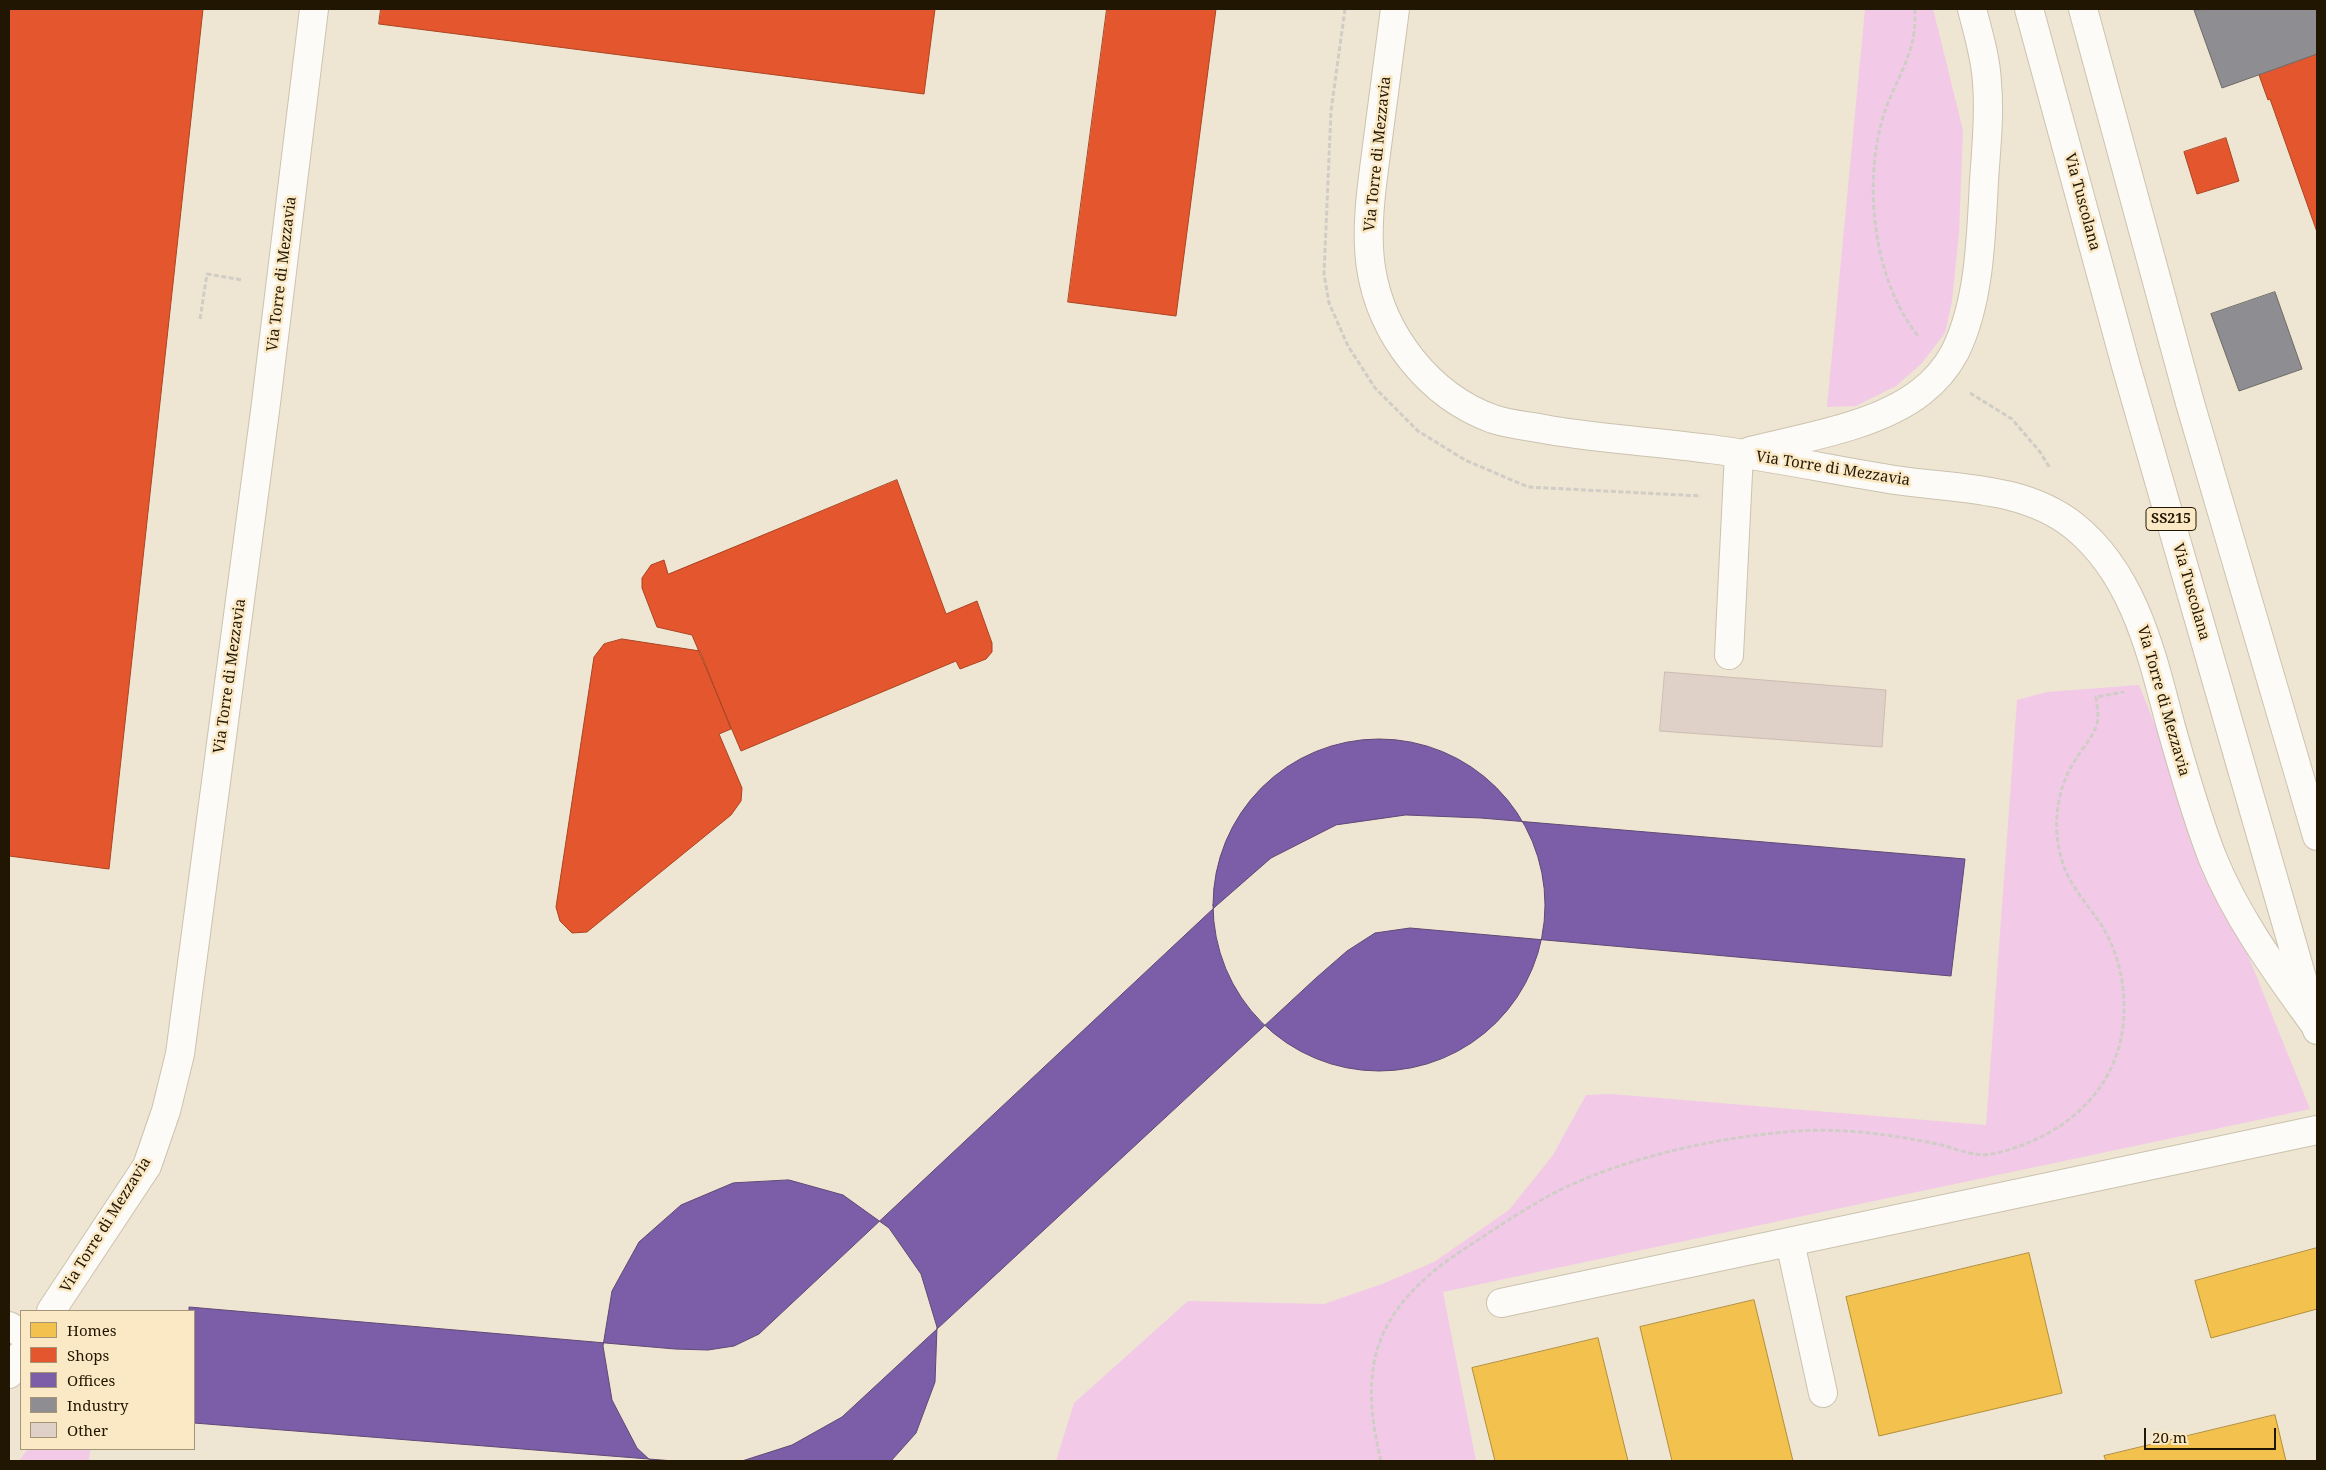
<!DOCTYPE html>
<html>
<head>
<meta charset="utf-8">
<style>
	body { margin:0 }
	#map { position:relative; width:2326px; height:1470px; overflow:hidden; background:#eee5d2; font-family:"Noto Serif",serif }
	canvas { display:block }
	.frame { position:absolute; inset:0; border:10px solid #211601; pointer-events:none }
	.legend { position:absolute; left:20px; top:1310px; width:175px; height:140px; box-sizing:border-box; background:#fbe9c5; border:1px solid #a49577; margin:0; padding:6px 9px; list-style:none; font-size:15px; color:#211601 }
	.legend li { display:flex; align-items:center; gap:10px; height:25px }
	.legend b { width:25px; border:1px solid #a49577 }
	.scale { position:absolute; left:2144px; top:1428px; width:132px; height:22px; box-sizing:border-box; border:2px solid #211601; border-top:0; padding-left:6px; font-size:15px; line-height:18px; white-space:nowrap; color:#211601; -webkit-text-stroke:4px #fbe9c5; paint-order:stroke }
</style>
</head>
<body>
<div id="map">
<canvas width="2326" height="1470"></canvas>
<div class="frame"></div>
<ul class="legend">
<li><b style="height:14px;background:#f2c14e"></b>Homes</li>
<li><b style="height:14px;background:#e4572e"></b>Shops</li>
<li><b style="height:14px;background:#7b5ea7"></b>Offices</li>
<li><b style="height:14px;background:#8d8d92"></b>Industry</li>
<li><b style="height:14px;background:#dfd1c7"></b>Other</li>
</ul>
<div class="scale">20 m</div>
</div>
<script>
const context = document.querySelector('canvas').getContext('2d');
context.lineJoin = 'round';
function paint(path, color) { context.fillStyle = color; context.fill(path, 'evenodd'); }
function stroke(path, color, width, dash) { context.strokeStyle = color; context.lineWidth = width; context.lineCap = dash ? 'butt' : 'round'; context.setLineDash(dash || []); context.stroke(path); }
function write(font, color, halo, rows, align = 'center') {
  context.font = font + ' "Noto Serif",serif'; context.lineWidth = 5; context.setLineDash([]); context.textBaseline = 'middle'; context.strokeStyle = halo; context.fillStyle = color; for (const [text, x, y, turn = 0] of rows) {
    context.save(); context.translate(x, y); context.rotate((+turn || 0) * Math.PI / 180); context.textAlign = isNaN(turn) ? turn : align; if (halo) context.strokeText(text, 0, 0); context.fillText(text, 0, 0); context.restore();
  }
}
paint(new Path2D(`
	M1865,9H1933L1963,130L1959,233L1952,301L1945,333L1921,364L1896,386L1856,406L1827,407Z
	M2139,685L2310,1109L1443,1292L1476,1461H1056L1074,1403L1188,1301L1324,1304L1382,1284L1434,1262L1509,1210L1553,1155L1586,1095L1611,1094L1986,1125L2017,700L2047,692Z
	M28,1449H90L89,1461H19Z`), '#f2cae8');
const homes = new Path2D(`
	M2317,1248V1309L2211,1338L2195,1281Z
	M2029,1253L2062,1393L1879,1436L1846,1297Z
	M1754,1300L1793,1461H1672L1640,1327Z
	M1598,1338L1628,1461H1495L1472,1368Z
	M2275,1415L2286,1461H2106L2104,1456Z`);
paint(homes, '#f2c14e');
stroke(homes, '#b38e37', 1);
const shops = new Path2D(`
	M9,9H203L109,869L9,856Z
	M381,9H935L924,94L379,24Z
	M1107,9H1216L1176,316L1068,302Z
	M2317,54V232L2270,99L2268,100L2259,75Z
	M2226,138L2239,181L2197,194L2184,152Z
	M897,480L946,614L977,601L992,643V652L986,659L960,669L956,661L741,751L692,635L657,627L642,588V578L651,565L664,560L668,574Z
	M622,639L700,651L731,729L719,734L742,788L741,801L731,815L587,932L572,933L560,921L556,907L594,657L604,644Z`);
paint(shops, '#e4572e');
stroke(shops, '#aa4420', 1);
const offices = new Path2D(`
	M1213 905a166 166 0 1 1 332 0a166 166 0 1 1-332 0Z
	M1406,815L1481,818L1965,859L1951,976L1410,928L1375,933L1347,951L1316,978L842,1417L792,1445L742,1461H674L194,1423V1311H189V1307L675,1349L708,1350L734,1346L759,1334L1216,906L1271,858L1336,825Z
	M789,1180L843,1195L889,1228L921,1274L937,1327L935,1382L916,1433L891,1461H651L637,1448L612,1400L603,1346L612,1291L639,1242L681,1205L733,1183Z`);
paint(offices, '#7b5ea7');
stroke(offices, '#604875', 1);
const industry = new Path2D(`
	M2317,9V54L2222,88L2194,10Z
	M2275,292L2302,369L2239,391L2211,314Z`);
paint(industry, '#8d8d92');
stroke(industry, '#6d6966', 1);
const building = new Path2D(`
	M1665,672L1886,690L1882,747L1660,731Z`);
paint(building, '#dfd1c7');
stroke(building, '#ccbbb2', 1);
const minor = new Path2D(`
	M1395,9C1389,54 1383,100 1377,146C1372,185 1365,228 1371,268C1381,334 1429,396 1493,419C1511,425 1530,426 1549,430C1602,439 1657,442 1710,449C1772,457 1833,470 1895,480C1955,489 2024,486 2074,526C2135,575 2152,656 2171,727C2184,772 2196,816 2213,859C2238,920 2277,972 2315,1025
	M1750,451C1803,438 1878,426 1921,392C1934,382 1947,367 1955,352C1980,301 1981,237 1984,181C1986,149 1990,116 1987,83C1986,58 1978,33 1972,9
	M1729,655L1739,453
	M1790,1242L1823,1393
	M1501,1303L2317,1130
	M51,1311L147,1166L166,1111L180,1054L265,411L314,9
	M9,1326L21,1333
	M9,1374L21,1355`);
const major = new Path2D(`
	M2029,9L2126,366L2317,1030
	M2083,9L2190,403L2317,836`);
stroke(minor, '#ccc3af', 30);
stroke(major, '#ccc3af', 30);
stroke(new Path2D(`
	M1345,9L1331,111L1324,274L1329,303L1348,346L1375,388L1418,431L1465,460L1528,487L1701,496
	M1915,9C1915,20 1915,32 1912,43C1906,68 1891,91 1883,117C1863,185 1873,281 1919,337
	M200,319L207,274L243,280
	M1970,393L2012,419L2040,452L2050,468
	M1381,1461C1371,1420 1365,1374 1383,1334C1402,1292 1440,1264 1478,1240C1507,1221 1535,1202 1566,1187C1636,1155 1719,1137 1797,1131C1841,1128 1888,1134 1932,1143C1951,1146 1973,1158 1992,1154C2038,1144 2083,1119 2107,1076C2132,1032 2129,970 2102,926C2087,903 2068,885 2061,857C2052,824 2057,787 2076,759C2083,747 2093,737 2097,724C2099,716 2097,705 2096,697L2124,692`), '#d0cdc7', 3, [5, 2.5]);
stroke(minor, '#fcfbf8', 28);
stroke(major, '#fcfbf8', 28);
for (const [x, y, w] of [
	[2171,519,50]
]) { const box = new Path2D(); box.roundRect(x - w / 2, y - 11.5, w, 23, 4); context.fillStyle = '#fbe9c5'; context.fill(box); stroke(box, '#211601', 1); }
write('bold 14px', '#211601', null, [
	["SS215",2171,519]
]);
write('15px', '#211601', '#fbe9c5', [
	["Via Torre di Mezzavia",1378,154,-84],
	["Via Tuscolana",2082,202,75],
	["Via Torre di Mezzavia",282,274,-83],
	["Via Torre di Mezzavia",1833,469,9],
	["Via Tuscolana",2191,592,74],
	["Via Torre di Mezzavia",230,676,-82],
	["Via Torre di Mezzavia",2163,701,74],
	["Via Torre di Mezzavia",106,1225,-58]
]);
</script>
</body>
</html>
